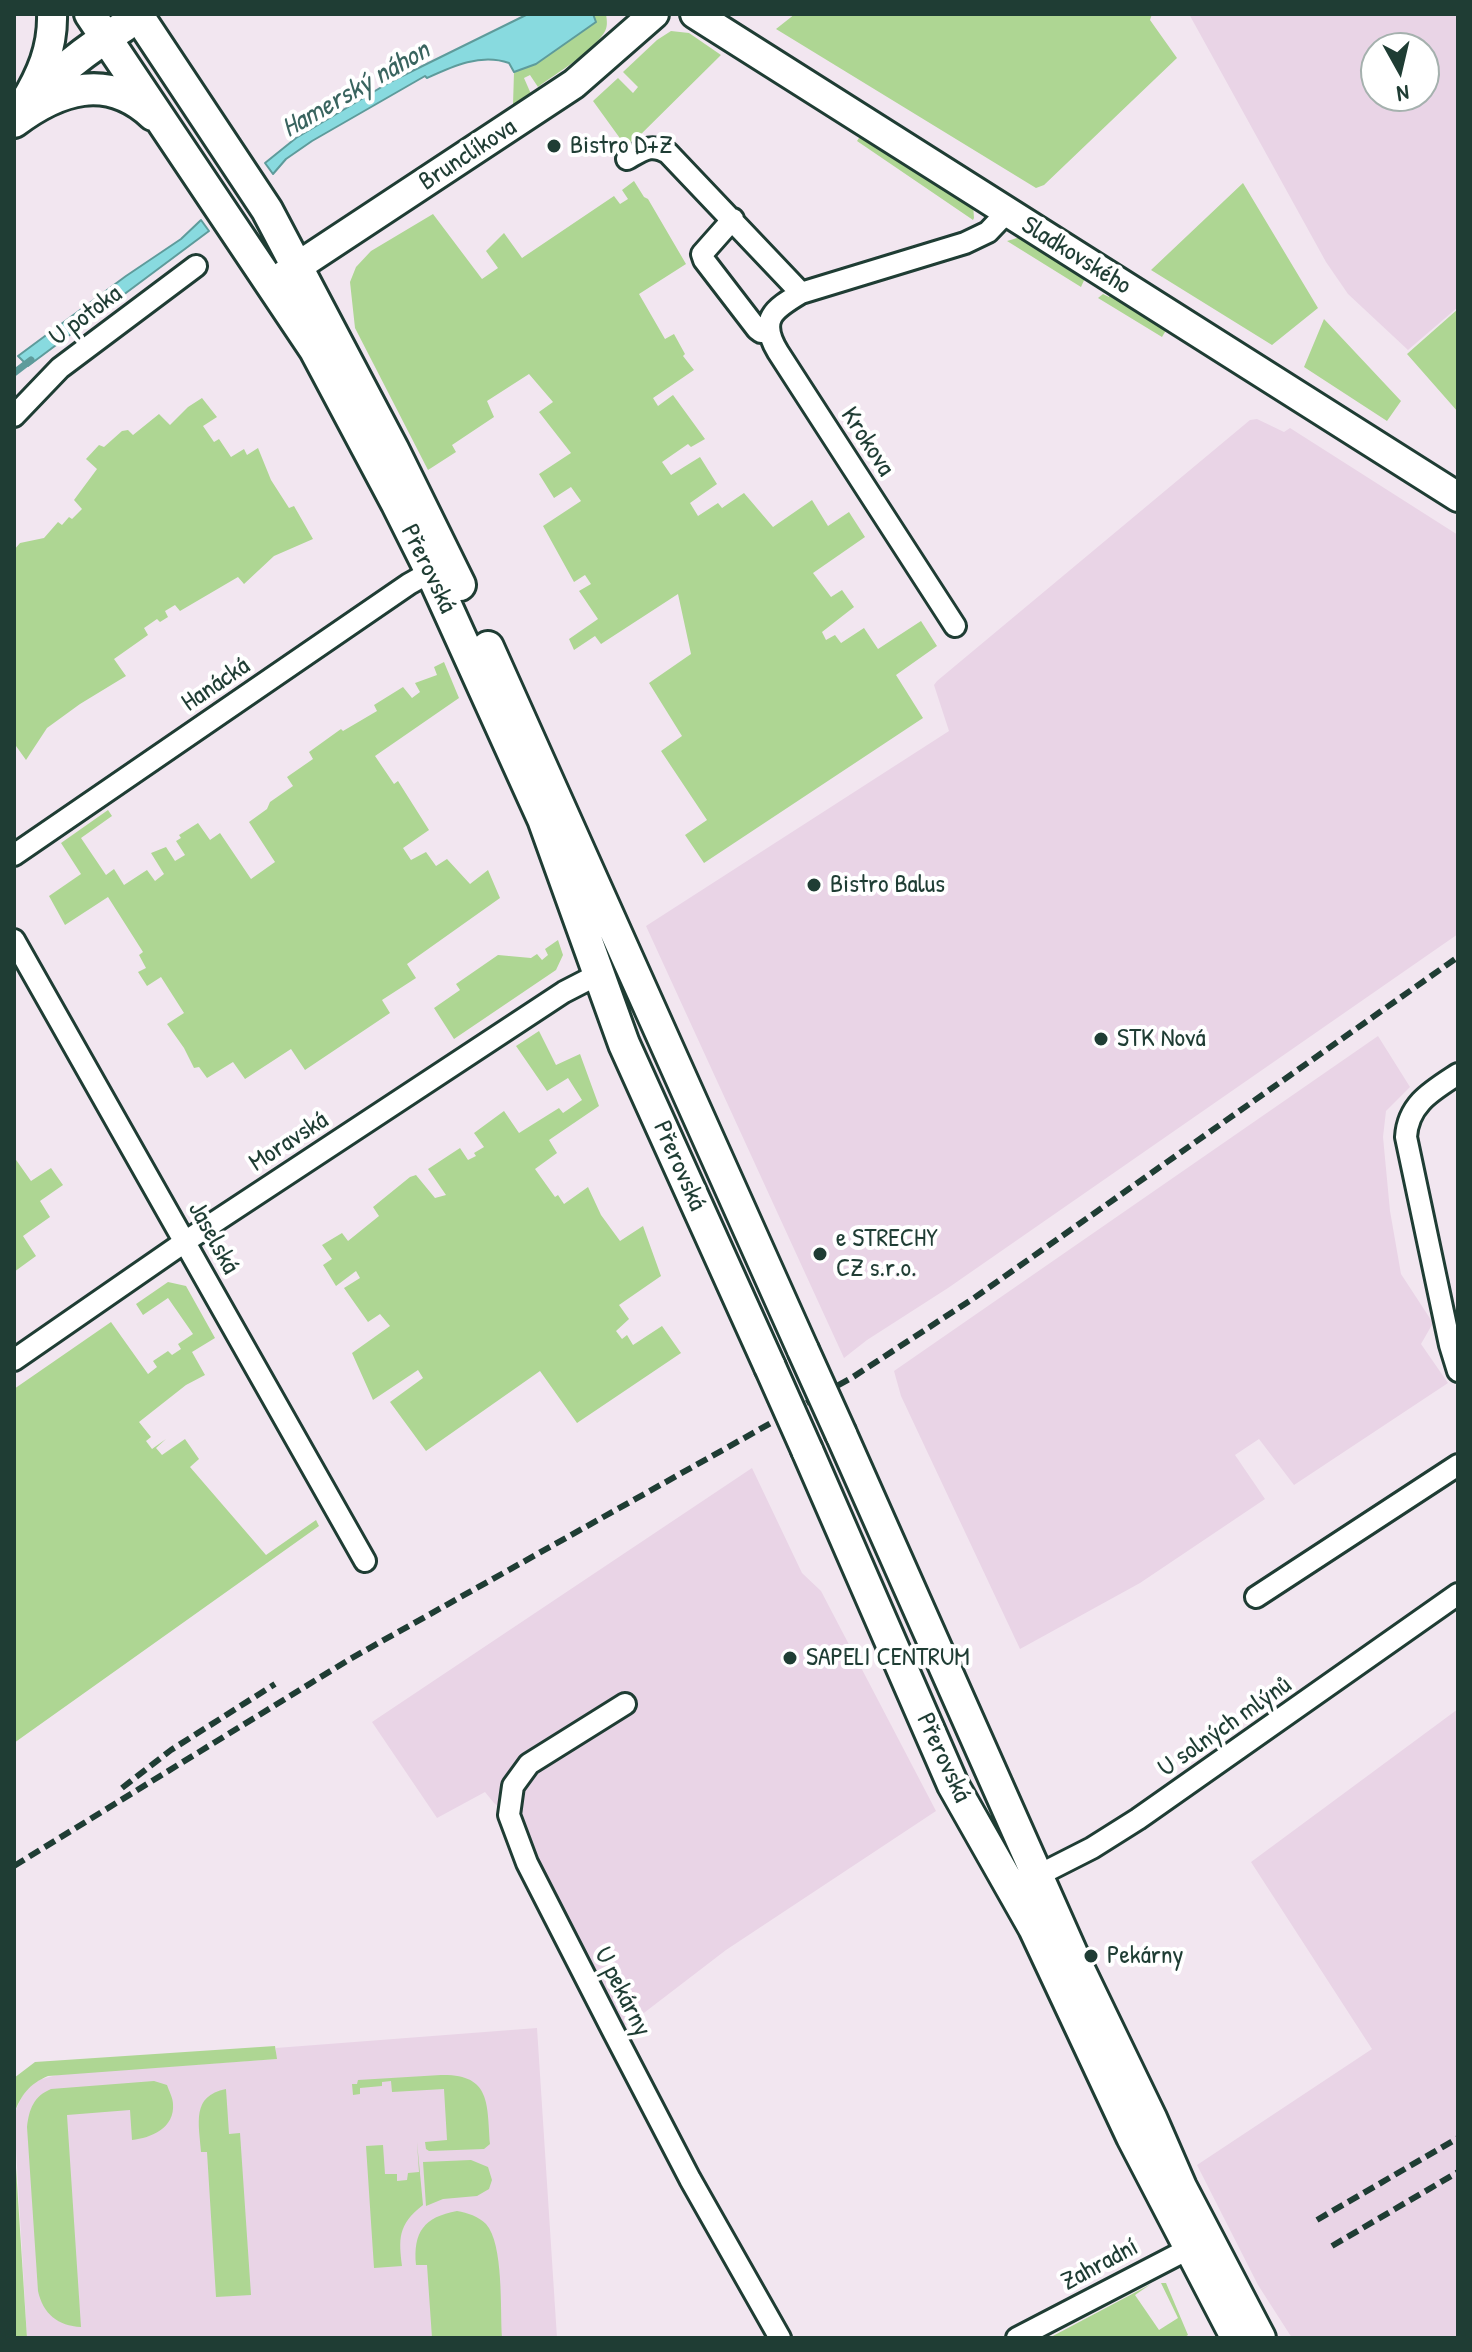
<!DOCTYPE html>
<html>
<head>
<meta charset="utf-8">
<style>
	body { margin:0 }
	#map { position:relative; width:1472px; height:2352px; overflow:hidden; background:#f2e6f0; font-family:"Patrick Hand",sans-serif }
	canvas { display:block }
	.frame { position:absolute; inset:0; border:16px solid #1f3d34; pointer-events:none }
	.north { position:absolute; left:1360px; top:32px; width:80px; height:80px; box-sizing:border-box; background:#fff; border:2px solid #a5b1ae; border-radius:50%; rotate:172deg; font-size:22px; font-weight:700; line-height:32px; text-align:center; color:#1f3d34 }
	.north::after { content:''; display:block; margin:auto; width:28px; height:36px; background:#1f3d34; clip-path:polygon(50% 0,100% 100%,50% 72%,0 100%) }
</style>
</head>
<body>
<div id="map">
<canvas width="1472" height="2352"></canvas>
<div class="frame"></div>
<div class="north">N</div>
</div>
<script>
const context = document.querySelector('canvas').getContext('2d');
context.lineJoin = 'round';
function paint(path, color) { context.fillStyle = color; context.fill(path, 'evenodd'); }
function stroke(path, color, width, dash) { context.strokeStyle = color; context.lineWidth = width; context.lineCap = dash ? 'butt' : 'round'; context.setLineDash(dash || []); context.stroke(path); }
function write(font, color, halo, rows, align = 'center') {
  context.font = font + ' "Patrick Hand",sans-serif'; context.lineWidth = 8; context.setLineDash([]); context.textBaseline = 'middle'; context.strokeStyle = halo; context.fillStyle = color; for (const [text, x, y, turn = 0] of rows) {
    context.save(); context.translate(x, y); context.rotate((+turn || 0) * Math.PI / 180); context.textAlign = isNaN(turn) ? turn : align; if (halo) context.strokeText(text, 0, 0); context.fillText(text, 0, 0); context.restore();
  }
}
paint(new Path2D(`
	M1189,14H1458V307L1408,350L1348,294L1326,262ZM1424,48V96H1376V48Z
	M1257,419L1284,432L1290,428L1458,535V934L948,1288L867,1340L844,1358L646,926L949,731L934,685L937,681L1250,420Z
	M1378,1036L1410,1087L1386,1111L1383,1137L1390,1211L1401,1274L1433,1323L1421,1344L1448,1383L1294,1485L1259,1439L1235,1455L1265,1499L1140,1583L1020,1649L901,1396L894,1371Z
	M752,1468L802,1573L821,1591L936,1811L726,1950L636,2019L613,2031L509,1815L494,1803L485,1792L437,1818L372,1722Z
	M1458,1709V2338H1292L1258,2285L1197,2165L1372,2049L1251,1862Z
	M537,2028L557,2338H27L14,2114L25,2090L35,2081L60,2074L276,2059V2048Z`), '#e9d4e6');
paint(new Path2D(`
	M593,14H606C607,21 608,27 604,33C589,55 559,71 538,87L530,75L524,78L531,94L513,105L514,72L536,64L596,22Z
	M795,14H1152L1150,20L1177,58L1044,185L1036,188L776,29Z
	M671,31L689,33L721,55L627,148L593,101L618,78L633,93L638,87L623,72L657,40Z
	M861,135L973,204L974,218L973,220L857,141Z
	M634,181L644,197L648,199L686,264L639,294L665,339L674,334L685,354L683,356L694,370L653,398L658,406L673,395L705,439L691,447L688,444L662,462L671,475L700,457L717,484L690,503L698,516L718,503L722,508L744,493L773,527L812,500L828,526L849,512L865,537L813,573L831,597L842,590L854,607L822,632L826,640L835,635L841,643L864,628L878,649L921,621L937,646L896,675L923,718L704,863L685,835L707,820L661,751L682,736L649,683L691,654L678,594L601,644L595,636L574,650L569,639L598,619L579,591L591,584L585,575L574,582L543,526L581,501L571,487L554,498L539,474L571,453L539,412L553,402L529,374L487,401L494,417L452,445L456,452L428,470L355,328L350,282L356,267L371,251L433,214L482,279L498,268L486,251L504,233L522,258L614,196L620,204L628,199L622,190Z
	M1243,183L1318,308L1272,345L1151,270Z
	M1024,236L1086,276L1081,287L1007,241Z
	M1109,291L1168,327L1162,337L1098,298L1103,294L1109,297Z
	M1458,309V412L1407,354Z
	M1324,319L1401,401L1387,421L1304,367Z
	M202,398L217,417L203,426L214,442L219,439L231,457L244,449L247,455L258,448L271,480L289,508L294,506L313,539L274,556L244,584L238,577L180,611L175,605L165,611L168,617L160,622L157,619L144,628L148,635L114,659L126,676L80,704L47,728L26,760L16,746L14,747V550L20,543L44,538L58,522L62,525L69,517L72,519L82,509L74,500L97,469L86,459L99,445L104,447L122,431L128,430L133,435L159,414L170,425L188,407Z
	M444,662L459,698L375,756L394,784L398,781L429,830L403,848L411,860L426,852L436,866L447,859L470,884L488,870L500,898L407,964L416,978L382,1000L390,1013L305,1070L291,1049L245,1079L233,1062L207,1078L199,1067L194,1068L184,1048L167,1024L184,1013L161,977L147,986L138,972L146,968L139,955L143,952L108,897L65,925L49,896L81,874L61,843L108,810L112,816L81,838L106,875L114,869L124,885L147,870L155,881L164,874L151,853L166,847L175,861L185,855L176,841L181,838L179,835L198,823L210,840L220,833L251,879L275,862L249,822L267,809L270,802L293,786L287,777L313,759L309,752L341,729L343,731L377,711L374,705L403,687L412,698L420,692L415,683L437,675L434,667Z
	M558,940L563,955L556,970L454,1039L434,1008L460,990L456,984L498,955L531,958L537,954L542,960L548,955L545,949Z
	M539,1031L556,1065L580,1054L599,1106L549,1140L557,1153L535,1169L555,1197L558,1195L564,1204L588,1187L601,1215L620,1241L643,1226L661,1276L619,1305L629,1319L616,1331L622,1339L627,1335L633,1345L662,1326L681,1353L577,1423L540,1371L426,1451L390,1402L423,1378L418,1370L373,1400L352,1353L390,1326L380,1314L368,1322L344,1288L360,1278L356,1271L336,1286L323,1265L332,1259L322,1245L342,1233L348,1241L379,1216L373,1207L410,1177L416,1175L435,1198L446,1195L428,1169L460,1148L468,1160L476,1156L474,1153L484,1147L474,1133L504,1111L519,1133L559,1108L563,1113L582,1100L568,1078L547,1091L516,1046Z
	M14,1157L31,1181L51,1168L63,1185L40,1201L50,1217L23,1236L36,1256L14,1272Z
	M168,1282L186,1286L215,1338L192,1352L205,1375L186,1385L139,1422L151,1437L146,1441L152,1449L166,1439L156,1448L162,1455L185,1439L199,1459L190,1467L266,1555L316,1520L319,1526L14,1743V1389L111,1322L148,1374L157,1367L153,1361L168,1351L172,1355L181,1349L178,1344L193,1334L168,1298L143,1315L136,1304Z
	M275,2046L277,2059L48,2076C29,2084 21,2095 14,2114V2078L35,2062Z
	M441,2075C491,2074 487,2103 490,2144L484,2149L429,2151L426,2149L425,2142L447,2140L444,2089L392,2092L391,2081L382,2082V2086L360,2088V2094L353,2095L352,2084H357L358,2080Z
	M154,2081L167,2085C169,2091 173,2098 173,2104C175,2128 151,2138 132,2140L130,2110L67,2115L81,2327C58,2326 43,2314 38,2291L27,2127C29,2109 34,2096 51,2089Z
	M226,2089L229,2134L240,2133L251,2295L216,2297L207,2152H201C199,2123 191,2096 226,2089Z
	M14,2137L27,2338H14Z
	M417,2142L423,2205C397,2225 399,2240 402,2266L374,2268L366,2146L383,2145L385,2174H397V2181L407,2180L408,2173L419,2172Z
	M471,2160L488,2167L492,2180L489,2189L477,2196L443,2199L426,2206L423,2162Z
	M457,2211C468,2213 478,2216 486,2224C504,2244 500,2310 502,2338H432L427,2265H416C413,2232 424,2217 457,2211Z
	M1161,2283H1166L1188,2335L1183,2338H1049L1151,2284L1135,2295L1159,2330L1178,2318Z`), '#aed693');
const water = new Path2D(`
	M528,14H593L596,22L536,64L514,72L509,63C481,53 453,66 427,78L425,76L312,141L286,159L273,174L265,163L296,138L390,82Z
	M201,220L209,231L28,366L18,356L126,276L181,239Z`);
paint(water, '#88dadf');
stroke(water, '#5e9b9b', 2);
stroke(new Path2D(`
	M14,373L31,360`), '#5e9b9b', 7);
const street = new Path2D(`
	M627,159C643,150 651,143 668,153L801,293
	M733,219L702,254L704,260L757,329L761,332H769
	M14,416L60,368L196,266
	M955,626L778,352C758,319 774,309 801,293L965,243L988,232L1007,212
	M14,855L409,584L441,566
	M14,940L365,1561
	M1458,1074C1432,1091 1408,1104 1406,1137L1450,1345L1458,1371
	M14,1360L186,1241L564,992L597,975
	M1256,1597L1458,1465
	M625,1704L529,1764L513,1786L509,1815L527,1863L613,2031L690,2179L780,2338
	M1029,1880L1092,1848L1138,1819L1458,1594
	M1017,2338L1198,2244`);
const secondary = new Path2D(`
	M695,14L1458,497
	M24,103C41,75 53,48 52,14
	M280,278L574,84L654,14`);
const primary = new Path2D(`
	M90,14L315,350L397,504L431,572L543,819L624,1044L770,1367
	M137,14L267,210L393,449L460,585
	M31,102C58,71 88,48 123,27
	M14,122C58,89 107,72 153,115
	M488,647L803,1350
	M841,1434L1078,1967L1151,2118L1181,2187L1260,2338
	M807,1450L953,1785L1034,1928L1132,2137L1234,2333`);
stroke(street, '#1f3d34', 26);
stroke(secondary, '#1f3d34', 34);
stroke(primary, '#1f3d34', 36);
stroke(street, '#fff', 20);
stroke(secondary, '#fff', 28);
stroke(primary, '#fff', 30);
stroke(new Path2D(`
	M122,1788L171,1750L275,1684
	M14,1866L350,1659L853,1377L974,1298L1458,957
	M1317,2220L1458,2138
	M1332,2246L1458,2172`), '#1f3d34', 6, [12, 6]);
const primaryBridge = new Path2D(`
	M803,1350L841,1434
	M770,1367L807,1450`);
stroke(primaryBridge, '#1f3d34', 36, []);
stroke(primaryBridge, '#fff', 30);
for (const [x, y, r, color] of [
	[554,146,8,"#1f3d34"],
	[814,885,8,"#1f3d34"],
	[1101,1039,8,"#1f3d34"],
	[820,1254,8,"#1f3d34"],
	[790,1658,8,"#1f3d34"],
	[1091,1956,8,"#1f3d34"]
]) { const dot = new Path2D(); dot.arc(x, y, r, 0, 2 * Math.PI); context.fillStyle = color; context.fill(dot); stroke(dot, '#fff', 3); }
write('26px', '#1f3d34', '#fff', [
	["Bistro D+Z",570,146],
	["Bistro Balus",830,885],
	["STK Nová",1117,1039],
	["e STRECHY",836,1239],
	["CZ s.r.o.",836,1269],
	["SAPELI CENTRUM",806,1658],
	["Pekárny",1107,1956]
], 'left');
write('26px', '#1f3d34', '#fff', [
	["Brunclíkova",468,155,-33],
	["Sladkovského",1076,256,32],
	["U potoka",86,316,-37],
	["Krokova",867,442,57],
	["Přerovská",428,569,64],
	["Hanácká",216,685,-34],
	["Moravská",289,1142,-33],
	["Přerovská",679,1166,66],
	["Jaselská",213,1238,61],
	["U solných mlýnů",1225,1727,-35],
	["Přerovská",943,1758,65],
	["U pekárny",622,1992,63],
	["Zahradní",1100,2265,-28]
]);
write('italic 28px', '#39645f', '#fff', [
	["Hamerský náhon",356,90,-30]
]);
</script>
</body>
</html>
